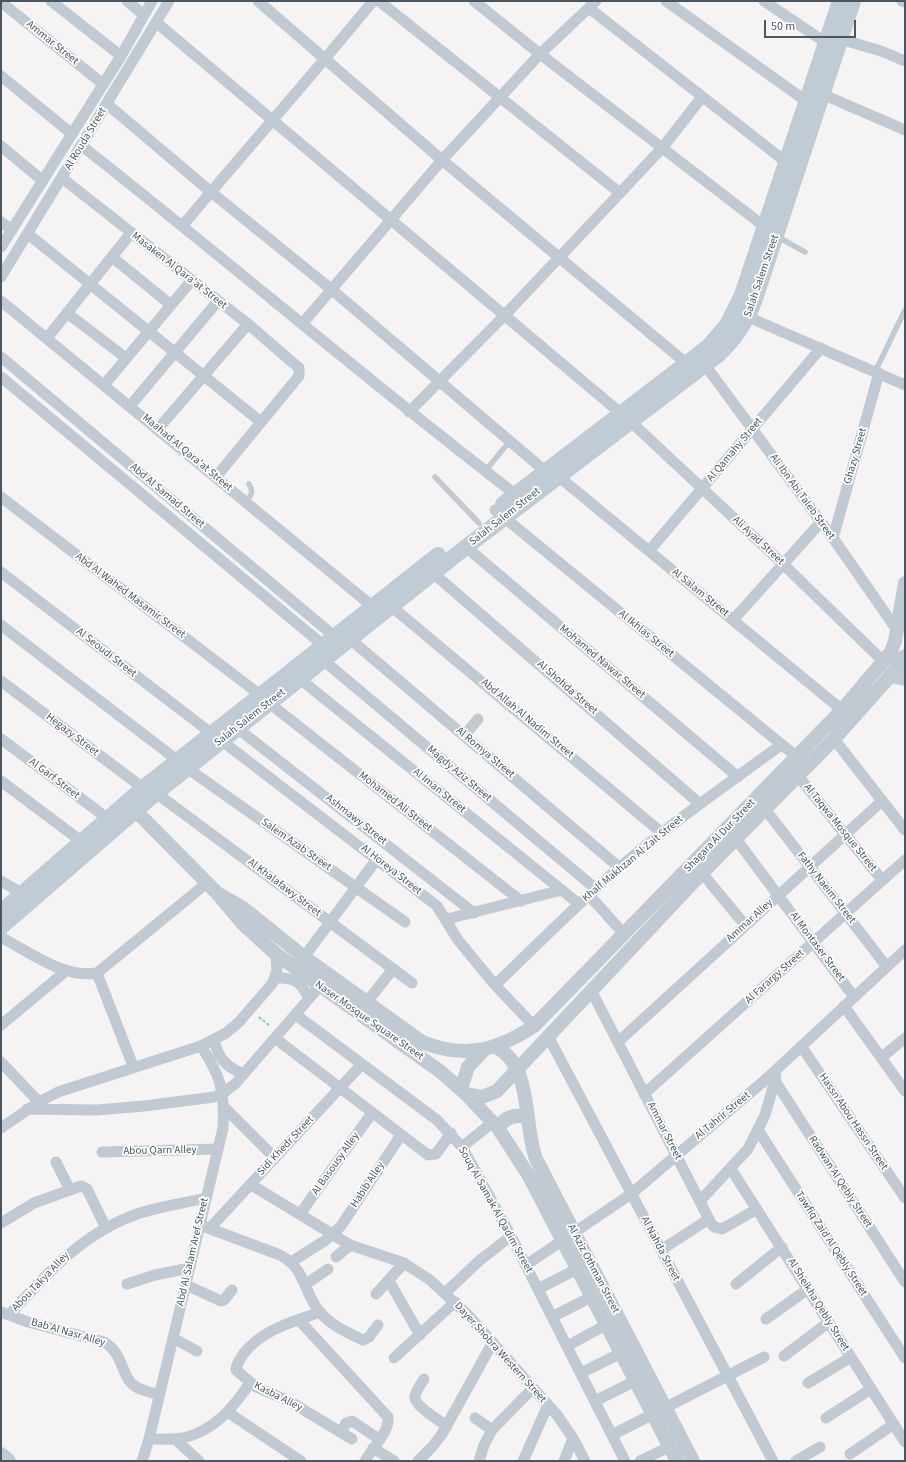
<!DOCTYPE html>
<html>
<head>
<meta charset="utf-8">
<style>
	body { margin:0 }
	#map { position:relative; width:906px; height:1462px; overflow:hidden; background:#f5f3f3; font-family:"Source Sans 3",sans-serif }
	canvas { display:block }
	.frame { position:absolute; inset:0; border:2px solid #4a5661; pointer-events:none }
	.scale { position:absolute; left:764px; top:20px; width:92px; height:18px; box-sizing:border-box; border:2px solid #4a5661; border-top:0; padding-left:5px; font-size:12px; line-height:14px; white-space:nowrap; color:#4a5661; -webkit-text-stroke:3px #fff; paint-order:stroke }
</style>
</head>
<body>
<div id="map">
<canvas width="906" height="1462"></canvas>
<div class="frame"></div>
<div class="scale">50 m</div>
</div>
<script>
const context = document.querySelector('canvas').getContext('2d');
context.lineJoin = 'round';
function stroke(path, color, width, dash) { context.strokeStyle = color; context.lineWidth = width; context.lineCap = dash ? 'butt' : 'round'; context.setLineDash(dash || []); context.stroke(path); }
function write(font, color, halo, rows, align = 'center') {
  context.font = font + ' "Source Sans 3",sans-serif'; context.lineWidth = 3.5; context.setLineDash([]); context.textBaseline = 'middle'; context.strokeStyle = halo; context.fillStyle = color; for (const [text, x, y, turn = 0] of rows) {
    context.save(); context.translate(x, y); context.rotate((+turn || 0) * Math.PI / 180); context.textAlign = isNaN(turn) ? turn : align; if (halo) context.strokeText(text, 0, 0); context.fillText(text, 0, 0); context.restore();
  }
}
stroke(new Path2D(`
	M259,1017L270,1026`), '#7ad0a6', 2, [3, 2]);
stroke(new Path2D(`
	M778,237L805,252
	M875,372L905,310
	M485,471L510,441
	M435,477L479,523
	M246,502C251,495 254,492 249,484`), '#c1cad2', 5.5);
stroke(new Path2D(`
	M51,1L121,56
	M127,1L144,15
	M258,1L442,160L686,363
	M379,1L620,193L504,316L409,412
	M474,1L540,54L769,230
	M666,1L806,101
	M764,1L826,43
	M902,1L905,2
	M1,2L103,84
	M589,8L786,162
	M157,23L630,421L783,564L884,662
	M840,39L881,51L905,61
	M1,76L72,134
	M822,94L905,130
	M107,104L211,192L331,289L545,471
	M1,146L43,181
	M82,146C227,260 368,381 515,494
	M62,178L248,324L299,368V376L216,477
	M620,193L663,147L702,97
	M1,222L12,230
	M183,225C246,150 311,77 373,1
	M28,234L261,422
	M1,247L121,56L152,1
	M112,257L171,305
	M1,277L169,1
	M1,301L372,606
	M67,313L126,358
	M748,317L905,385
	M302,324L442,160L540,54L596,1
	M47,338L131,233
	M1,357L334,636
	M705,365L833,538L897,630
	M1,377L323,645
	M104,385L192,280
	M130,406L218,301
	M158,429L248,324
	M558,476L842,710
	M1,497L259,694
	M495,510L797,757
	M833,538L879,373
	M466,547L738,777
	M649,551L821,348
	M1,572L211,733
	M433,573L700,804
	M391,606L662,833
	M733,620L821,522
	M1,625L177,760
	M350,639L620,868
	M323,660L596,889
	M300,679L579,904
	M1,681L143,788
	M269,703L521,901
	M237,728L474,913
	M464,736L478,719
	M1,739L107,818
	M834,739L905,830
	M222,741L437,906L458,940L495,985L534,1026
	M187,768L405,922
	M798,776L882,880
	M1,781L81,841
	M156,793L412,983
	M765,809L887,967
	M736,839L854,997
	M697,867L745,925
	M1,881L23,894
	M589,895L624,934
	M447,919L562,890
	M1,937C29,952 65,979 97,973
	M304,957L377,859
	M276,978C295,977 301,982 309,999
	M495,985C536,946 576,905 619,868C670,824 726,785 781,745
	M592,992L711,1223L714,1227L722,1229L757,1209
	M844,1006L905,1091
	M362,1008L393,969
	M296,1015L437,1120L462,1147L511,1236L625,1461
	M1,1025L66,971
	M548,1036L773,1461
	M276,1039L428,1155L436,1154L451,1133
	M214,1040C218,1058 227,1068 244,1074
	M618,1042L882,801
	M801,1046L905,1198
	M881,1058L905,1038
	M1,1062L39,1102
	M133,1066L97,973L207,883
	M775,1081L905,1282
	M644,1094L905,860
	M224,1107L275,1158
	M27,1109L97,1110L144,1106L214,1097L223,1093L235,1084L320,986
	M1,1128L39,1102L58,1092L201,1046L226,1033L238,1023L272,984L277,971L276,954
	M758,1130L905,1358
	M462,1147L493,1122
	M102,1152L218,1149
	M56,1162L70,1190
	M731,1169L905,1442
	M250,1184L350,1245L404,1263L430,1280L468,1315L557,1415L573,1438L585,1461
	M700,1201L748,1149L765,1115L776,1077
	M300,1214L372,1113
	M1,1223L34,1203L81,1186L87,1189L106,1228
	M200,1225L280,1255C306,1269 303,1291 319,1311C330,1325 348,1333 363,1340L369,1337L378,1325
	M210,1228L362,1064
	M661,1250L709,1219
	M336,1257L350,1245
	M291,1262L326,1240L341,1226L401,1135
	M526,1265L631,1194L764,1081L905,950
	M389,1281L420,1335
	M127,1284L155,1275L190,1268
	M306,1284L328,1269
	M736,1284L782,1247
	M186,1285L221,1301L224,1300L232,1290
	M538,1289L577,1269
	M445,1293L479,1261L511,1236
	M376,1294L404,1263
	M1,1312L28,1322L104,1342C126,1355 120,1380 138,1388C145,1391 153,1393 159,1395
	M320,1312C293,1322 263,1329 244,1353C241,1358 236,1364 236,1370L256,1387L289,1401L352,1439
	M9,1315C47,1273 85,1231 140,1213C162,1206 184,1203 206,1198
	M552,1317L591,1297
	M766,1319L808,1289
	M299,1320L388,1417C390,1431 372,1449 365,1461
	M173,1338L197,1351
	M567,1346L606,1325
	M784,1356L829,1322
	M394,1358L455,1302
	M581,1373L621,1353
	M424,1379C421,1384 416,1391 415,1396C413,1405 440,1421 447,1426
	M808,1383L851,1357
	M595,1401L635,1381
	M229,1413L301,1461
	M475,1418L492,1430
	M826,1418L871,1389
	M341,1432L346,1423L352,1421L379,1439
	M612,1435L764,1357
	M149,1439C160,1439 172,1440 183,1438C214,1431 233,1408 250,1383
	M175,1439L199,1461
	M373,1448L394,1461
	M850,1454L894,1424
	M142,1461L149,1439L223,1128C225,1092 221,1076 201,1046
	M418,1461L432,1447L442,1434L493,1342
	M479,1461L484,1445L492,1430L533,1388
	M523,1461L548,1405
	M564,1461L573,1438
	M640,1461L669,1447
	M796,1461L820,1447`), '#c1cad2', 11);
stroke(new Path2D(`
	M135,810L217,893L243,924L276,954L441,1072L466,1094L498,1128L529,1176L677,1461
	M217,893L243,908L304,957L422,1042C465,1059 496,1051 534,1026L842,710L891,652L895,641L905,583
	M496,1047C533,1066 523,1124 536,1159L693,1461
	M461,1089L468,1067L484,1050
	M466,1094L482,1097L497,1091L702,873L834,739L891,675L905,656
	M498,1128C505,1117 515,1114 527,1117`), '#c1cad2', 14);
stroke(new Path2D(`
	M503,504L709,346L727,325L742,295L840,1
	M891,675L905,678
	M1,912L143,788L438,555
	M1,927L156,793L466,547L718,355C735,339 746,323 754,302L853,1
	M1,1455L8,1461`), '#c1cbd6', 16);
write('11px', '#4a5661', '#fff', [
	["Ammar Street",52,43,39],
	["Al Rouda Street",86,139,-59],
	["Masaken Al Qara'at Street",179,271,38],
	["Salah Salem Street",762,276,-71],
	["Al Qamahy Street",735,450,-50],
	["Maahad Al Qara'at Street",187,453,40],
	["Ghazy Street",856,456,-74],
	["Abd Al Samad Street",167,496,40],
	["Ali Ibn Abi Taleb Street",802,497,54],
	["Salah Salem Street",505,517,-38],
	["Ali Ayad Street",758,541,43],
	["Al Salam Street",700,593,39],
	["Abd Al Wahed Masamir Street",130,596,37],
	["Al Ikhlas Street",646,634,39],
	["Al Seoudi Street",106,653,38],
	["Mohamed Nawar Street",602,662,40],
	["Al Shohda Street",567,688,41],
	["Salah Salem Street",250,718,-38],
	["Abd Allah Al Nadim Street",527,719,40],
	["Hegazy Street",72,735,37],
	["Al Romya Street",485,753,40],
	["Magdy Aziz Street",459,774,40],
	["Al Garf Street",54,779,37],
	["Al Iman Street",439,791,39],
	["Mohamed Ali Street",395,802,38],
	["Ashmawy Street",356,820,38],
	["Al Taqwa Mosque Street",840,828,51],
	["Shagara Al Dur Street",720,836,-46],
	["Salem Azab Street",296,845,35],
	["Khalf Makhzan Al Zait Street",633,859,-40],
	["Al Horeya Street",391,870,38],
	["Al Khalafawy Street",284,888,37],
	["Fathy Naeim Street",826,888,52],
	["Ammar Alley",750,921,-42],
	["Al Montaser Street",817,947,53],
	["Al Farargy Street",775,977,-42],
	["Naser Mosque Square Street",369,1021,35],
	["Al Tahrir Street",723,1116,-40],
	["Hassn Abou Hassn Street",853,1122,56],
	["Ammar Street",664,1131,63],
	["Sidi Khedr Street",286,1146,-47],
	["Abou Qarn Alley",160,1151,-1],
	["Al Basousy Alley",336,1164,-55],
	["Radwan Al Qebly Street",840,1182,57],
	["Habib Alley",368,1185,-57],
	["Souq Al Samak Al Qadim Street",495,1210,61],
	["Tawfiq Zaid Al Qebly Street",831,1244,57],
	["Al Nahda Street",660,1249,62],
	["Abd Al Salam Aref Street",193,1252,-77],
	["Al Aziz Othman Street",593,1269,62],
	["Abou Takya Alley",41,1282,-46],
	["Al Sheikha Qebly Street",818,1305,58],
	["Bab Al Nasr Alley",68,1333,16],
	["Dayer Shobra Western Street",500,1353,48],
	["Kasba Alley",278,1397,27]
]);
</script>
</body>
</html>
